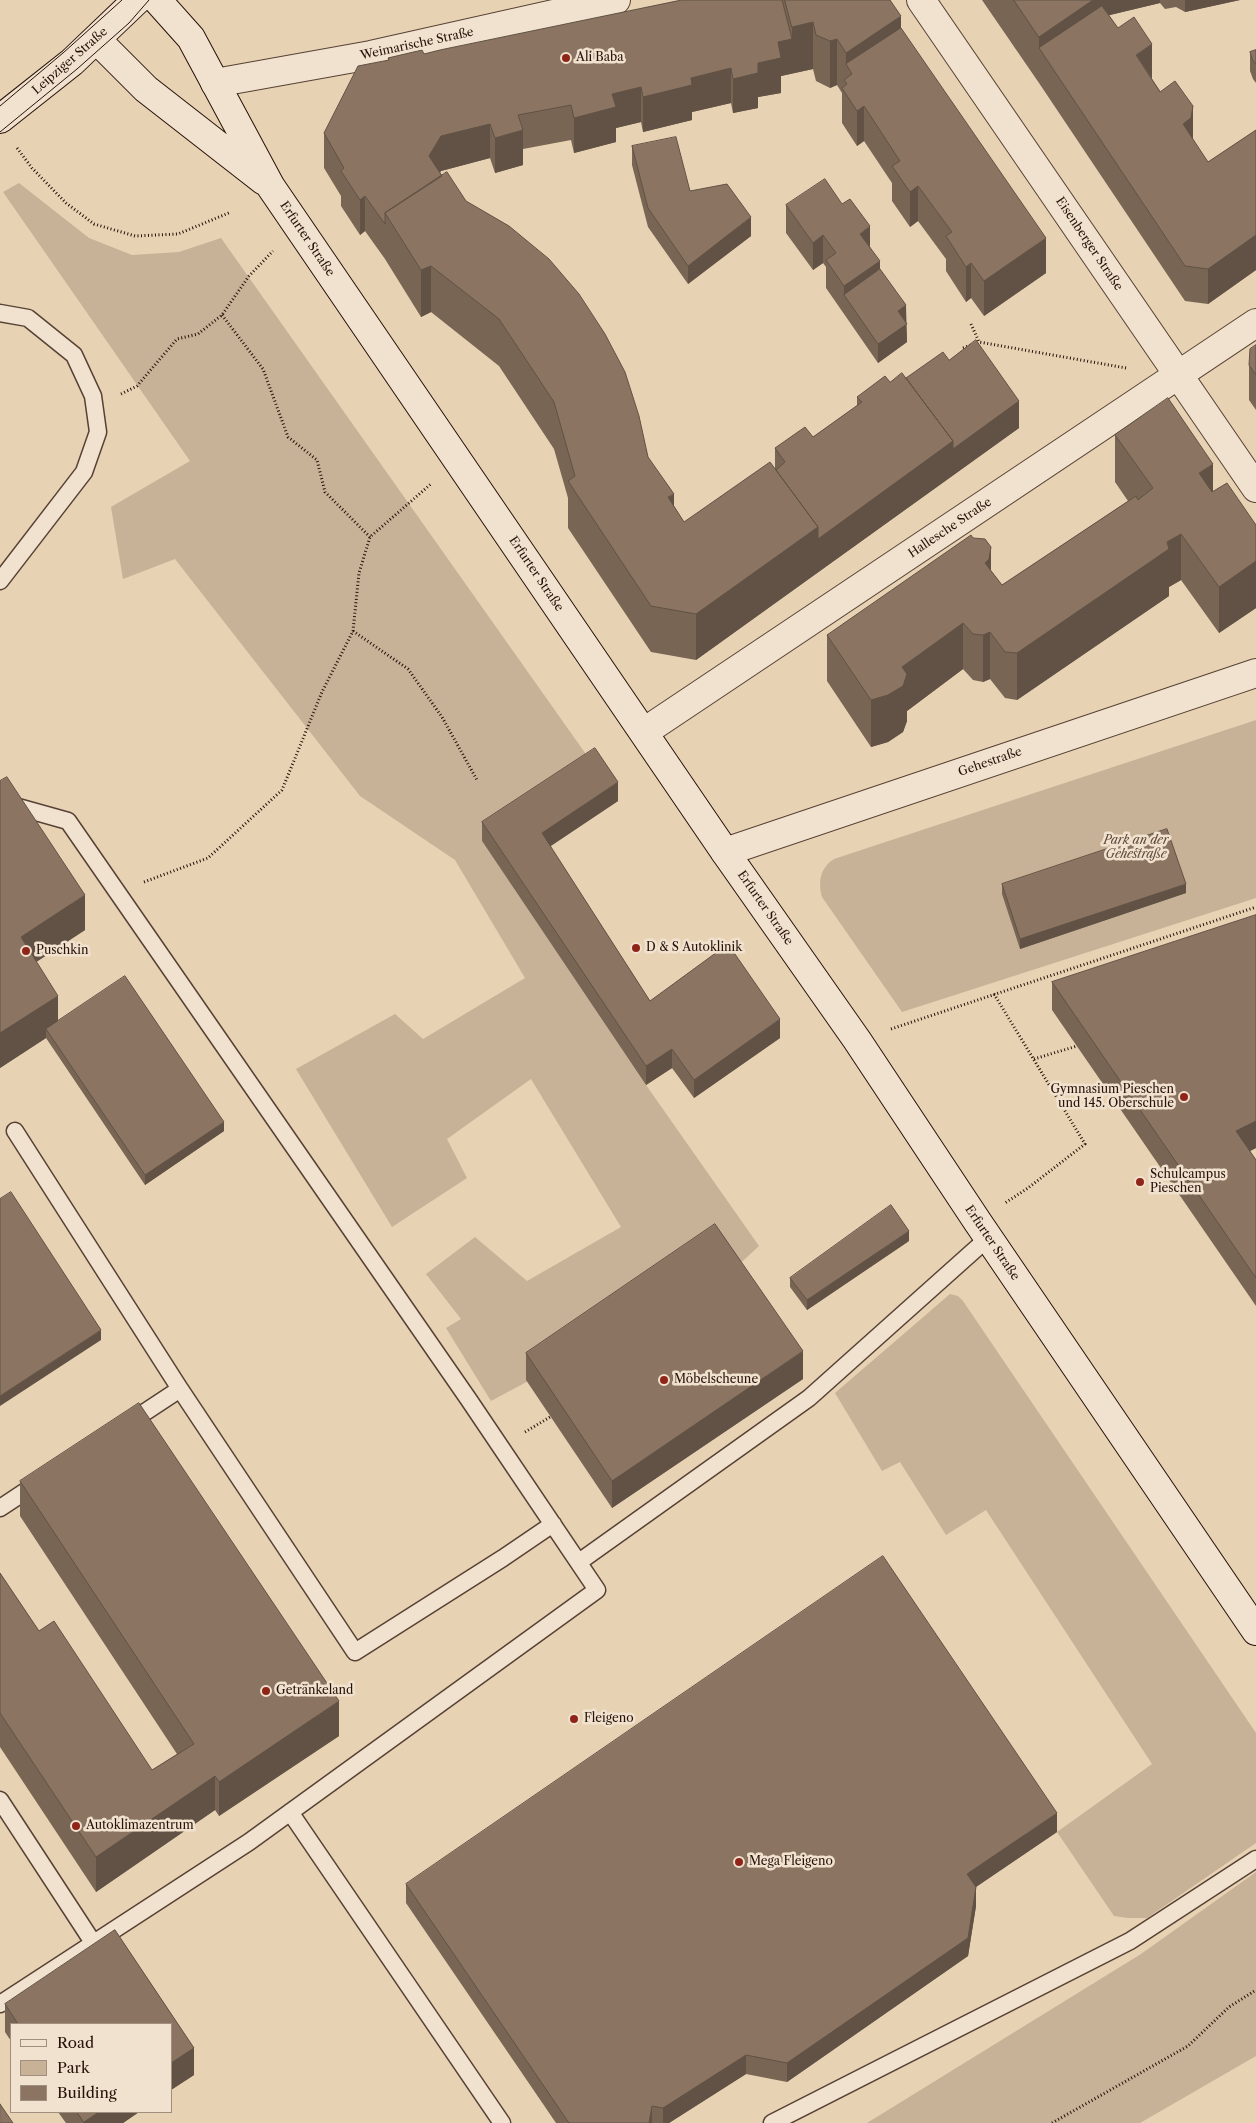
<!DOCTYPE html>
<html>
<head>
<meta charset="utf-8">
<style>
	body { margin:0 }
	#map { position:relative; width:1256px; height:2123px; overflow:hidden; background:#e8d2b4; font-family:"Libre Caslon Text",serif }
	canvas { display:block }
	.legend { position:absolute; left:10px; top:2023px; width:162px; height:90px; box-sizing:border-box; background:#f0e2ce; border:1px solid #a08e7f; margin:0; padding:6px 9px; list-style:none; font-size:15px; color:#271109 }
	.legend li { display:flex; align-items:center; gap:10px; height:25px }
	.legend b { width:25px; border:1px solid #a08e7f }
</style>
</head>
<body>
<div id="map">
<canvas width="1256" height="2123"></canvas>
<ul class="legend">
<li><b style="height:6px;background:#f0e2ce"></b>Road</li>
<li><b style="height:14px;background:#c7b197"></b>Park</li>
<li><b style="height:14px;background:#8b7562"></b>Building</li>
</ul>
</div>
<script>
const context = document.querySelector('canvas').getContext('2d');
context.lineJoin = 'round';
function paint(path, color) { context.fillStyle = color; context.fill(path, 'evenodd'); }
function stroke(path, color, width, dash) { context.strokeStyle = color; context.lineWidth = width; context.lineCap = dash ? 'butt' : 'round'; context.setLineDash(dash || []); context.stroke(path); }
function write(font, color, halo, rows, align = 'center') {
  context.font = font + ' "Libre Caslon Text",serif'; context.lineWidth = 5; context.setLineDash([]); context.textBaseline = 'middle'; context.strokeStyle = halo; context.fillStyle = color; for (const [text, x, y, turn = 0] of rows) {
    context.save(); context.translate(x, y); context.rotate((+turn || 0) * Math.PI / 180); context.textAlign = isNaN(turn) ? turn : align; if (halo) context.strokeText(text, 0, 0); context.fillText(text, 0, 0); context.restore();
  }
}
paint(new Path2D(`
	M19,183L89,238L132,255L179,252L221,238L595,767L482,841L646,1085L759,1246L730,1273L491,1401L446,1328L461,1319L426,1274L475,1237L527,1281L621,1227L531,1079L447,1139L467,1178L392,1227L296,1069L395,1014L423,1039L525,978L455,860L360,796L175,559L123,579L111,507L190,461L3,192Z
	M1256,720V898L902,1012L822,897C818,882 820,868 834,859Z
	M950,1294L958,1296L963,1301L1256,1733V1843L1147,1918H1128L1114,1916L1057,1832L1152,1764L986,1510L946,1535L900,1462L882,1471L835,1393Z
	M1256,1872V2056L1140,2123H867L1141,1954Z`), '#c7b197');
const lane = new Path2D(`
	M0,313L28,318L74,355L93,396L98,432L84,472L0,581
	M0,802L68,821L469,1400L597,1590L249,1842L0,2004
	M15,1131L180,1389
	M127,1424L180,1389L355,1652L503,1558L553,1524
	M0,1508L38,1483
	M579,1562L809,1398L988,1238
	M0,1800L94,1944
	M290,1812L502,2123
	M772,2123L1130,1941L1256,1859`);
const street = new Path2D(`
	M921,0L1256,488
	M215,83L371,55L616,0
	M644,732L1256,323
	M725,852L1256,673`);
const secondary = new Path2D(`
	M157,0L191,38L271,187L725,852L857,1040L977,1221L1256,1631
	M97,40L146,89L264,181
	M0,119L72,62L137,0`);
stroke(lane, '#574134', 19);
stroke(street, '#574134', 30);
stroke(secondary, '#271109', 30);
stroke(new Path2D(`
	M17,148L32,168L66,203L94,224L135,236L178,234L231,212
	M222,315L263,369L288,437L317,460L325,492L370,537
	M971,324L979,342L1126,368
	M963,348L971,345
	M121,394L137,386L177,339L198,334L222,315L249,276L273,251
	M353,631L408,669L442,717L477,780
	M144,882L208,858L282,790L322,692L353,631L359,573L370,537L432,483
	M994,994L1085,1144L1028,1188L1005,1203
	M891,1029L1256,907
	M1034,1059L1077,1046
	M525,1432L550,1417
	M1052,2123L1188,2046L1229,2007L1256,1990`), '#271109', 3, [1, 2.5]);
stroke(lane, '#f0e2ce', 16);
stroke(street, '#f0e2ce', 28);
stroke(secondary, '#f0e2ce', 28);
stroke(new Path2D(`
	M0,106L63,53L122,0
	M0,132L77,69L129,23L149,0`), '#271109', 1);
paint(new Path2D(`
	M682,0H890L901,28L1046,273L984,316L971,298L966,302L946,271V259L918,221L910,227L892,201V183L864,141L857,146L842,123V93L837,85L830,88L816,81L813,69L781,76V93L758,97V108L733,113L731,103L692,112V120L643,132L641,122L616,128V142L574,153L571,140L523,149V165L495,173L490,158L441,171L440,172L442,176L466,201L648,457L674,506L684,522L775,469V448L813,437L857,406V397L890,382L906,378L949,360L1019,428L696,660L651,652L568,528V498L554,449L499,366L431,312L421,317L385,259L365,231L360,235L341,206V196L324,168V133L388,60V58L424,54Z
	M982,0H1240L1185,12L1176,7L1165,9L1160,3L1109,15L1208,162L1256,130V270L1208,304L1185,301L1039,83Z
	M1256,50V83L1253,79L1250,71V52Z
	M632,146L690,191L751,236L688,284L648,227L632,165Z
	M786,205L870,247L880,269L906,323L907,342L878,363L826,288V267L823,263L813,270L786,233Z
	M1256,345V410L1249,400V365Z
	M1115,435L1213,492L1256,525V608L1219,633L1181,580L1169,587V596L1017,700L1005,698L990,679L983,682L973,680L963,669L907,711V721L903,732L888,742L871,747L827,681V635L991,571L1002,585L1128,501L1115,482Z
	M0,781L85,930L36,962L58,1021L224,1131L145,1185L46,1038L0,1068Z
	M618,801L550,846L650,1001L780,1038L694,1098L672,1068L646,1085L482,841V822Z
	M1002,884L1186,893L1020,949L1002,894Z
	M1256,915V1148L1250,1151L1256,1160V1306L1052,1010V982Z
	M909,1241L807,1310L790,1287V1278Z
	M526,1353L803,1379L612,1508L526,1380Z
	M20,1481L339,1736L219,1816L215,1810L96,1892L0,1747V1573L39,1631L152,1770L177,1754L20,1516Z
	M1057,1832L976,1887V1906L968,1956L787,2082L746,2074L669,2123H556L406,1903V1884Z
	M115,1930L194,2048V2075L171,2090V2024H11V2041L5,2032V2004Z
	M58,2112H139L123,2123H66Z`), '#786554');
paint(new Path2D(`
	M1093,0H1160V3L1102,17L1039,48V37Z
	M1185,0H1240L1185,12Z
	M901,16V63L852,74L846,64V53Z
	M813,22V69L781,76V93L758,97V108L733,113V79L758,63L778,42L792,39V27Z
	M837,39V85L830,88V41Z
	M1152,44V79L1136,55Z
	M731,68V103L692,112V120L643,132V97L691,78Z
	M641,87V122L616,128V142L574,153V118L612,94Z
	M864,106V141L857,146V111Z
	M1193,106V141L1183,124Z
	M490,124V158L441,171L429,191V156L441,136Z
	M523,130V165L495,173V138Z
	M918,186V221L910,227V192Z
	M365,196V231L360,235V200Z
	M751,217V236L688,284V266Z
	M870,226V254L860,234Z
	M823,235V263L813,270V243Z
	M1256,235V270L1208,304V269Z
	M1046,238V273L984,316V281Z
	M880,261V288L844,295V286Z
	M971,263V298L966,302V267Z
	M431,266V312L421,317V270Z
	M906,305L907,342L878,363V344L898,311Z
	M1019,401V428L696,660V614L818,527L953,441Z
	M1213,464V510L1199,473Z
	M674,494V541L668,497Z
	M1181,534V580L1169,587V596L1017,700V653L1167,542Z
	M991,547V593L985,563Z
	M1256,561V608L1219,633V587Z
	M963,623V669L907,711V721L903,732L888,742L871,747V700L902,667Z
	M990,632V679L983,682V635Z
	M618,782V801L542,852V833Z
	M1186,884V893L1020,949V939Z
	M85,895V930L21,972V937Z
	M58,996V1031L46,1029V1038L0,1068V1033Z
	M780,1019V1038L694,1098V1080Z
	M672,1049V1068L646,1085V1066Z
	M1256,1121V1148L1236,1158V1131Z
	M224,1122V1131L145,1185V1175Z
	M909,1231V1241L807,1310V1300Z
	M101,1330V1340L0,1406V1396Z
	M803,1351V1379L612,1508V1481Z
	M339,1701V1736L219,1816V1782Z
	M215,1776V1810L96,1892V1857Z
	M1057,1813V1832L967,1893V1874Z
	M976,1887V1906L968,1956L787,2082V2063Z
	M194,2048V2075L171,2090V2063Z
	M746,2055V2074L669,2123H663V2108Z
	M652,2106V2123H649Z
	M99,2112H139L123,2123H84V2122Z`), '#615245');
const building = new Path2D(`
	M682,0H782L792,39L778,42L781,58L758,63V73L733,79L731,68L691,78L692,85L643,97L641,87L612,94L616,107L574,118L571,105L518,115L523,130L495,138L490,124L441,136L429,156L442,176L385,213V224L365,196L360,200L341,171L344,168L324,133L358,66L389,60L388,58L422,50L424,54L440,50Z
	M785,0H890L901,16L846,53L837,39L830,41L816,35L813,22L792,27Z
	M1014,0H1093L1039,37Z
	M1102,6L1118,28L1134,17L1152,44L1136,55L1160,92L1175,81L1193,106L1191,118L1183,124L1208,162L1256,130V235L1208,269L1185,266L1039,48Z
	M901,28L1046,238L984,281L971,263L966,267L946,236L952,232L918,186L910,192L892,166L900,161L864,106L857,111L842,88L847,84L844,80L852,74L846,64Z
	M1256,50V64L1253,61L1250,52Z
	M676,137L690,191L727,184L751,217L688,266L648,208L632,146Z
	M447,172L466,201L509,226L549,259L579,294L605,334L625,372L639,416L648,457L674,494L668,497L684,522L770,462L818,527L696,614L651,606L568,481L575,476L554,402L499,319L431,266L421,270L385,213Z
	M825,179L842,204L850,199L870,226L860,234L880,261L844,286L826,260L836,253L823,235L813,243L786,205Z
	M880,269L906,305L898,311L907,324L878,344L844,295Z
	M976,340L1019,401L953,449V441L906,378L943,352L949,360Z
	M1256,345V375L1249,365L1250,349Z
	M902,373L953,441L818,539V527L776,470L785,462L775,448L805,427L813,437L862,402L857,397L885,376L890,382Z
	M1168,398L1213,464L1199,473L1212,492L1227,483L1256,525V561L1219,587L1181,534L1167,542L1169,549L1017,653L1005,652L990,632L983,635L973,634L963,623L902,667L907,674L903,686L888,695L871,700L827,635L971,535L973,538L985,539L991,547L989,559L985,563L1002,585L1136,496L1138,500L1153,488L1115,435Z
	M595,748L618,782L542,833L650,1001L728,944L780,1019L694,1080L672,1049L646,1066L482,822Z
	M7,777L85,895L21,937L58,996L0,1033V781Z
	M1167,829L1186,884L1020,939L1002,884Z
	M1256,915V1121L1236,1131L1256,1160V1278L1052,982Z
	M125,976L224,1122L145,1175L46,1029Z
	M11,1192L101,1330L0,1396V1199Z
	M891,1205L909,1231L807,1300L790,1278Z
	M715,1224L803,1351L612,1481L526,1353Z
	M139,1403L339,1701L219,1782L215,1776L96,1857L0,1713V1573L39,1631L54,1621L152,1770L194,1744L20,1481Z
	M883,1556L1057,1813L967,1874L976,1887L968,1938L787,2063L746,2055L663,2108L652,2106L649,2123H569L406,1884Z
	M115,1930L194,2048L171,2063V2024H18L5,2004Z
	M0,2104L13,2123H0Z
	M77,2112H99L84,2122Z`);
paint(building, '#8b7562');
stroke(building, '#615245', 1);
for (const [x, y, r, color] of [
	[566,58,5,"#8f2418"],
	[636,948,5,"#8f2418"],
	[26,951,5,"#8f2418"],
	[1184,1097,5,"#8f2418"],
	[1140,1182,5,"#8f2418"],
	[664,1380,5,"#8f2418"],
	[266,1691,5,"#8f2418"],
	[574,1719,5,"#8f2418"],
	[76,1826,5,"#8f2418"],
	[739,1862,5,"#8f2418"]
]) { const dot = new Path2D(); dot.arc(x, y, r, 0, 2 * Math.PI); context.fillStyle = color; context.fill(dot); stroke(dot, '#f0e2ce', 2); }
write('12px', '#271109', '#f0e2ce', [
	["Weimarische Straße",417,44,-12],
	["Leipziger Straße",70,61,-41],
	["Erfurter Straße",307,239,56],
	["Eisenberger Straße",1089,244,56],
	["Hallesche Straße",950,528,-34],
	["Erfurter Straße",536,574,56],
	["Gehestraße",990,762,-19],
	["Erfurter Straße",765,908,55],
	["Erfurter Straße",992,1243,56]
]);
write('12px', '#271109', '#f0e2ce', [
	["Ali Baba",576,58],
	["D & S Autoklinik",646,948],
	["Puschkin",36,951],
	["Gymnasium Pieschen",1174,1090,"right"],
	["und 145. Oberschule",1174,1104,"right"],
	["Schulcampus",1150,1175],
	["Pieschen",1150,1189],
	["Möbelscheune",674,1380],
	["Getränkeland",276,1691],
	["Fleigeno",584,1719],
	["Autoklimazentrum",86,1826],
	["Mega Fleigeno",749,1862]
], 'left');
write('italic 12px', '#5f493b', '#f0e2ce', [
	["Park an der",1136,841],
	["Gehestraße",1136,855]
]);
</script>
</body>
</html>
